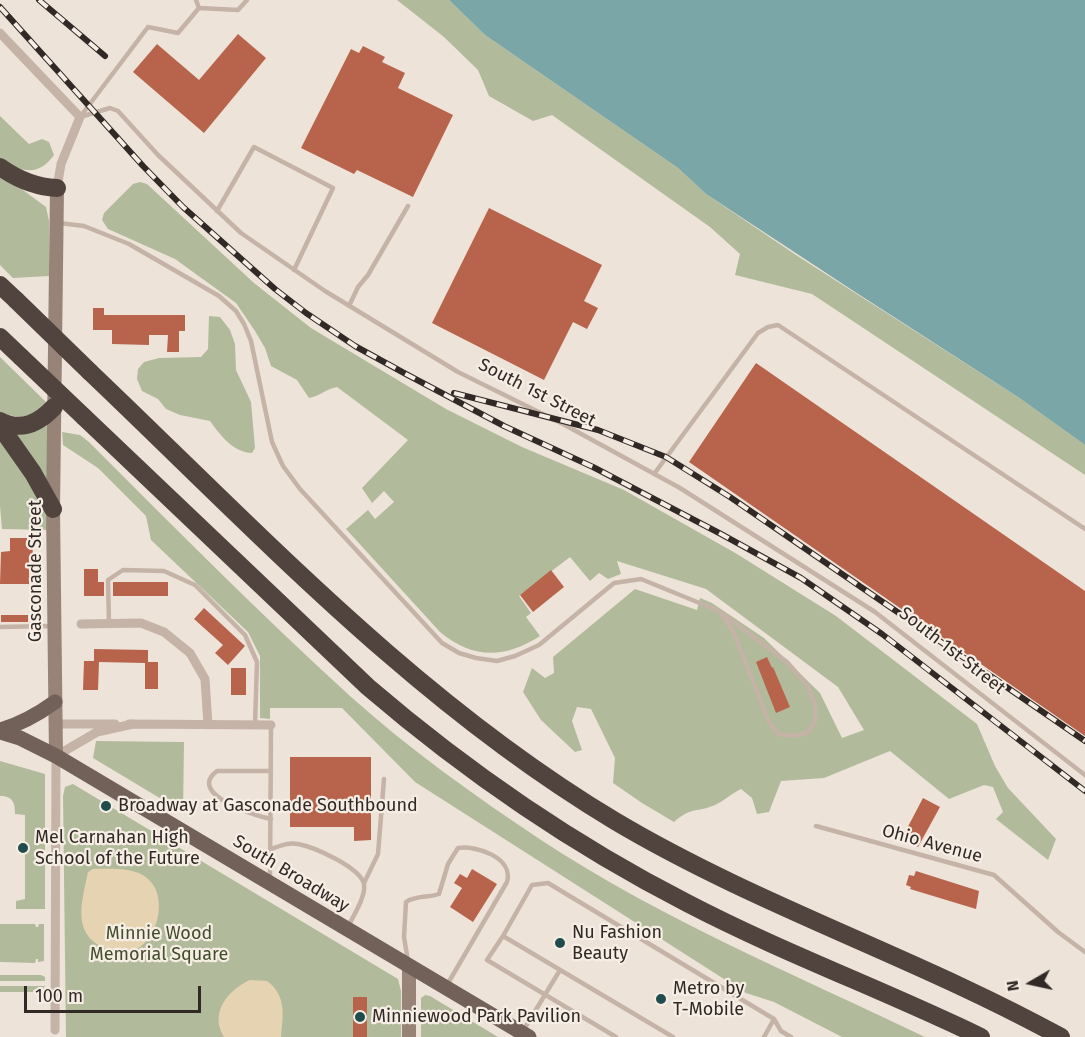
<!DOCTYPE html>
<html>
<head>
<meta charset="utf-8">
<style>
	body { margin:0 }
	#map { position:relative; width:1085px; height:1037px; overflow:hidden; background:#eee3d9; font-family:"Fira Sans",sans-serif }
	canvas { display:block }
	.north { position:absolute; left:1001px; top:953px; width:60px; height:60px; -webkit-text-stroke:4px #f6eee4; paint-order:stroke; rotate:261deg; font-size:16px; font-weight:700; line-height:24px; text-align:center; color:#312926 }
	.north::after { content:''; display:block; margin:auto; width:21px; height:27px; background:#312926; clip-path:polygon(50% 0,100% 100%,50% 72%,0 100%) }
	.scale { position:absolute; left:24px; top:986px; width:177px; height:27px; box-sizing:border-box; border:3px solid #312926; border-top:0; padding-left:8px; font-size:18px; line-height:21px; white-space:nowrap; color:#312926; -webkit-text-stroke:4px #f6eee4; paint-order:stroke }
</style>
</head>
<body>
<div id="map">
<canvas width="1085" height="1037"></canvas>
<div class="north">N</div>
<div class="scale">100 m</div>
</div>
<script>
const context = document.querySelector('canvas').getContext('2d');
context.lineJoin = 'round';
function paint(path, color) { context.fillStyle = color; context.fill(path, 'evenodd'); }
function stroke(path, color, width, dash) { context.strokeStyle = color; context.lineWidth = width; context.lineCap = dash ? 'butt' : 'round'; context.setLineDash(dash || []); context.stroke(path); }
function write(font, color, halo, rows, align = 'center') {
  context.font = font + ' "Fira Sans",sans-serif'; context.lineWidth = 4.5; context.setLineDash([]); context.textBaseline = 'middle'; context.strokeStyle = halo; context.fillStyle = color; for (const [text, x, y, turn = 0] of rows) {
    context.save(); context.translate(x, y); context.rotate((+turn || 0) * Math.PI / 180); context.textAlign = isNaN(turn) ? turn : align; if (halo) context.strokeText(text, 0, 0); context.fillText(text, 0, 0); context.restore();
  }
}
paint(new Path2D(`
	M397,0H449L485,35L678,168L706,194L799,257L1018,397L1085,445V475L812,294L735,275L740,254L710,227L552,115L533,121L489,96L478,70L444,37Z
	M0,116L29,144L42,139L49,142L54,155C38,178 20,171 0,160Z
	M0,173L46,207L49,221V276L13,278L0,265Z
	M140,182L147,184L254,283L311,328L446,409L522,447L624,490L737,554L836,616L977,724L995,766L1008,788L1056,839L1048,860L996,819L1003,812L993,787L984,785L949,799L890,751L824,778L781,781L769,812L757,814L752,798L741,789C732,793 724,801 715,805C697,813 692,806 674,822L642,803L613,783L615,758L591,709L577,707L572,721L582,750L575,752L541,720L523,692L532,668L545,678L554,673L553,657L635,589L697,610L700,598L712,603L764,638L820,693L842,738L864,730L838,687L706,589L617,561L621,574L608,579L599,573L590,581L570,557L519,596L531,613L526,617L540,636C504,659 473,659 440,632L346,529L368,510L375,519L394,502L384,491L372,503L362,488L408,440L337,387C326,389 320,396 309,398L297,380L271,366L265,348L255,331L236,303L175,259L108,229L102,220L104,213L133,184Z
	M209,316L220,317L230,330L235,344L236,370L251,402L255,448L252,453C233,452 221,436 210,421L180,415L166,409L158,399L142,391L137,379L138,369L144,362L159,358L201,357L208,349Z
	M0,357L46,402C34,422 20,418 0,413Z
	M46,426L48,427L49,485L11,432H30Z
	M62,432L80,435L89,442C175,528 260,614 350,696C409,749 475,796 541,840C661,919 796,975 925,1037H842L774,1002L746,993L415,782L342,708H270V719L260,718V656L248,632L151,540L146,516L98,468L63,445Z
	M0,437L46,507L47,530L2,529L0,506Z
	M96,741L184,742L183,812L93,758Z
	M0,761L45,774V909H16V901L25,899V815L15,814C15,803 13,796 0,796Z
	M73,784L398,979L401,991V1037H66L63,796L65,787Z
	M0,924H35L36,927H38L39,924H44V961L38,962V959H36L35,963L0,962Z
	M0,975H41L45,977V981H0Z
	M0,986H45L43,989L36,992H0Z
	M425,995L430,996L498,1037H421V998Z`), '#b1bb9b');
paint(new Path2D(`
	M93,869C109,869 134,867 147,878C167,894 160,933 140,947C131,954 120,954 109,950C70,936 82,902 88,872Z
	M250,980L267,981C287,996 283,1015 281,1037H224C209,1013 228,990 250,980Z`), '#e6d3b2');
paint(new Path2D(`
	M449,0H1085V445L1018,397L852,290L706,194L678,168L485,35Z`), '#7ba6a7');
paint(new Path2D(`
	M238,34L266,58L204,133L133,72L157,44L199,80Z
	M363,46L385,57L382,62L405,73L398,88L453,115L413,197L357,170L354,174L301,148L351,49L359,53Z
	M489,208L602,265L584,301L598,308L587,329L573,322L544,380L432,323Z
	M93,308H104V315H185V331H179V352H167L168,335H149V345L112,344V330H93Z
	M756,363L1085,591V736L689,462Z
	M10,538H32L33,558L29,559V584H0L1,552L10,551Z
	M84,569H98V582H104V596H84Z
	M551,570L564,587L533,612L520,595Z
	M113,582H168V596H113Z
	M204,608L245,646L228,665L215,653L223,645L194,619Z
	M1,615H28V622H1Z
	M94,649L148,650V662H158V689H145V663L99,662L98,690H83L84,661H94Z
	M767,657L772,668L773,667L790,707L776,713L756,662Z
	M231,668H246V695H231Z
	M290,757H371V840L354,841V827H290Z
	M923,798L940,807L918,847L902,838Z
	M472,869L497,884L473,922L450,907L462,888L454,883L460,874L467,878Z
	M916,871L979,891L976,909L910,889L911,887L906,885L909,875L914,876Z
	M353,997H367V1037H353Z`), '#b8644c');
stroke(new Path2D(`
	M196,0L199,8L238,10L247,0
	M80,117L110,108L118,111L158,155L241,233L325,291L458,372L563,424L680,488L875,612L1085,775
	M80,117L148,27L178,33L199,8
	M217,211L254,147L333,188L294,270
	M59,223L84,226L129,244L219,296L236,311L244,324L251,341L272,442L283,466L300,489L442,643L459,653L476,658L497,661L515,656L539,645L614,583L641,579L719,611L787,662L808,686L815,705V722L807,733L793,736L778,734L769,722L733,631L719,611
	M349,306L358,287L368,275L408,206
	M654,474L758,333L768,327L778,325L1085,529
	M109,624L108,580L123,570L164,571L195,585L245,635L257,662L255,725
	M0,627L51,626
	M271,819C255,816 186,794 217,771H271
	M816,826L994,875L1058,932L1085,952
	M271,849C280,846 288,842 298,844C314,847 360,867 364,884C366,897 353,916 348,927
	M270,879L271,725
	M364,883L378,854L384,779
	M503,936L487,960L616,1037
	M408,961L404,937L406,902C416,895 428,898 439,894L448,864L458,848C477,845 514,858 507,882L447,985
	M523,1031L560,970
	M673,1037L503,936L532,885L548,883L774,1019
	M764,1037L774,1019L781,1031L791,1037`), '#c4b3a6', 4.5);
stroke(new Path2D(`
	M0,33L80,117L61,164L57,188
	M81,624L141,623L164,632L190,653L205,679L208,725
	M55,724H115
	M129,724L271,725
	M55,1030L56,756L97,732L133,724`), '#c4b3a6', 9);
stroke(new Path2D(`
	M56,756L53,509L57,188
	M409,1037V966`), '#978378', 14);
stroke(new Path2D(`
	M0,730C21,724 37,715 55,702
	M0,732L20,738L56,756L529,1037`), '#726159', 15);
stroke(new Path2D(`
	M0,167C17,179 36,187 57,188
	M0,285L16,300
	M0,337L21,357
	M90,372C257,531 416,702 615,821C758,906 916,957 1061,1037
	M84,417L368,687C466,771 572,844 687,903C783,953 884,990 981,1037
	M0,421C22,432 39,423 54,407
	M0,426L33,473L53,509`), '#51443e', 18);
const rail = new Path2D(`
	M39,0L105,56
	M0,7L143,166L183,207L275,289L306,313L355,346L404,373L504,426L593,467L721,534L801,578L882,634L1085,791
	M454,393L598,430L666,457L730,497L1085,741`);
stroke(rail, '#312926', 6);
stroke(rail, '#f6eee4', 4, [11]);
stroke(new Path2D(`
	M16,300L90,372
	M21,357L84,417`), '#51443e', 18);
for (const [x, y, r, color] of [
	[106,806,6,"#204c4e"],
	[23,848,6,"#204c4e"],
	[560,943,6,"#204c4e"],
	[661,999,6,"#204c4e"],
	[360,1017,6,"#204c4e"]
]) { const dot = new Path2D(); dot.arc(x, y, r, 0, 2 * Math.PI); context.fillStyle = color; context.fill(dot); stroke(dot, '#f6eee4', 2); }
write('18px', '#312926', '#f6eee4', [
	["South 1st Street",537,393,27],
	["Gasconade Street",36,571,-90],
	["South 1st Street",952,651,38],
	["Ohio Avenue",932,844,15],
	["South Broadway",291,874,31]
]);
write('18px', '#312926', '#f6eee4', [
	["Broadway at Gasconade Southbound",118,806],
	["Mel Carnahan High",35,838],
	["School of the Future",35,859],
	["Nu Fashion",572,933],
	["Beauty",572,954],
	["Metro by",673,989],
	["T-Mobile",673,1010],
	["Minniewood Park Pavilion",372,1017]
], 'left');
write('18px', '#424d2d', '#f6eee4', [
	["Minnie Wood",159,934],
	["Memorial Square",159,955]
]);
</script>
</body>
</html>
